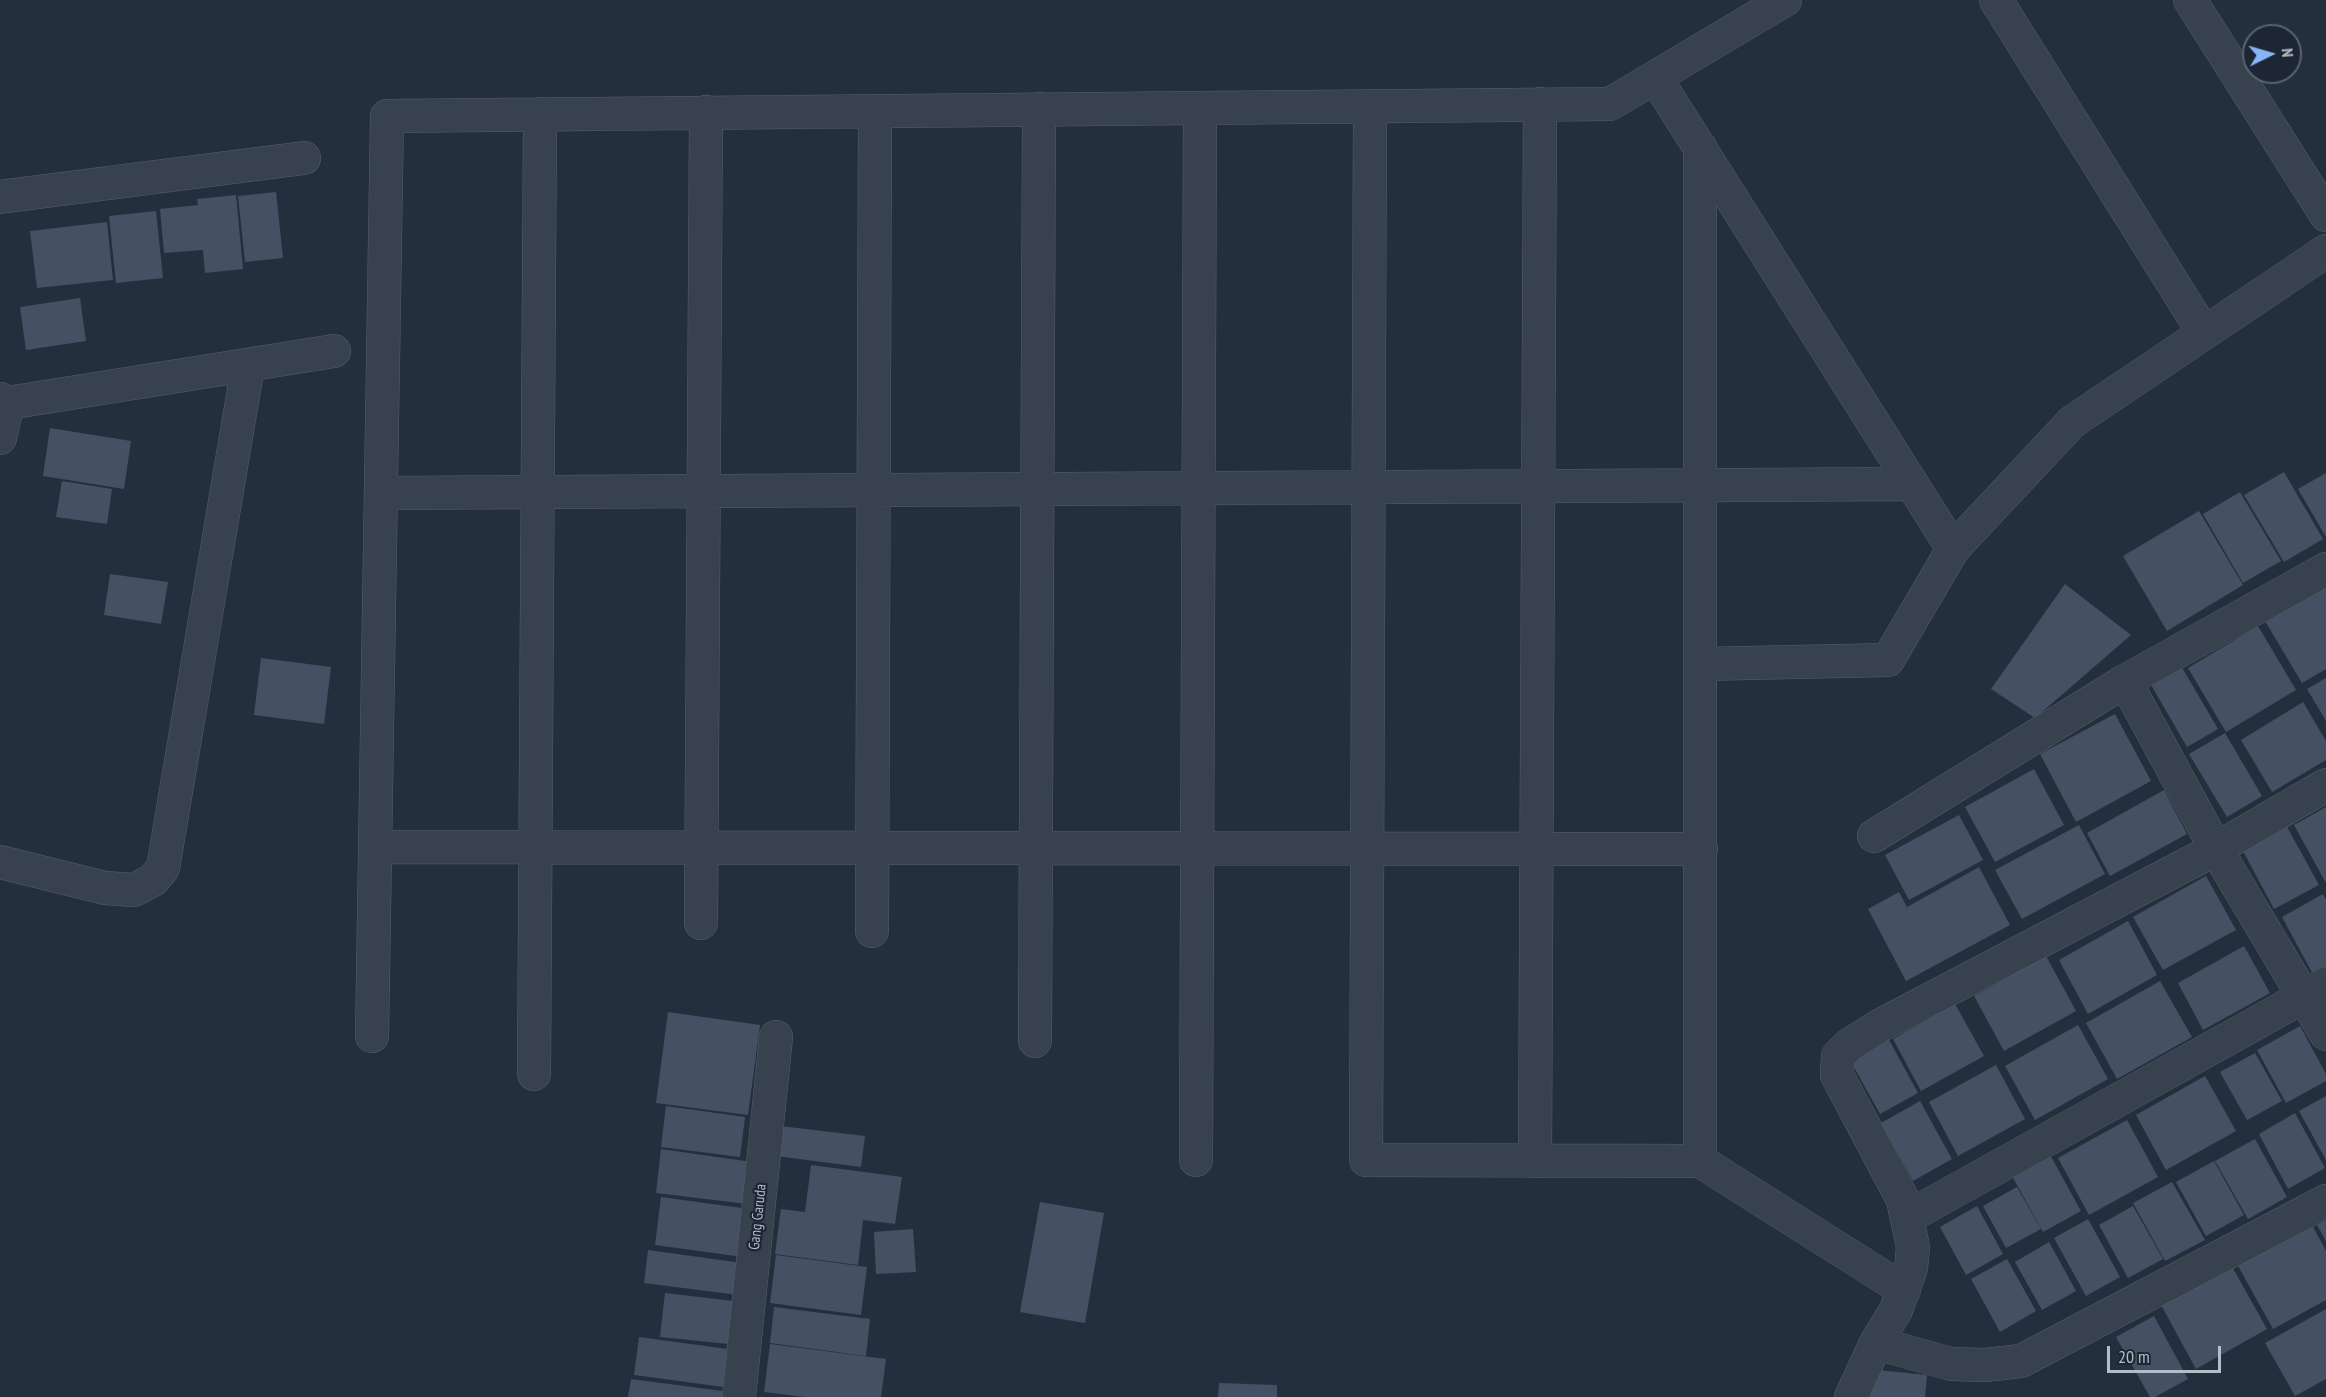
<!DOCTYPE html>
<html>
<head>
<meta charset="utf-8">
<style>
	body { margin:0 }
	#map { position:relative; width:2326px; height:1397px; overflow:hidden; background:#242f3e; font-family:"PT Sans Narrow",sans-serif }
	canvas { display:block }
	.north { position:absolute; left:2242px; top:24px; width:60px; height:60px; box-sizing:border-box; background:#1d2633; border:2px solid #59626f; border-radius:50%; rotate:85deg; font-size:16px; font-weight:700; line-height:24px; text-align:center; color:#b4bcc9 }
	.north::after { content:''; display:block; margin:auto; width:21px; height:27px; background:#8ab4f8; clip-path:polygon(50% 0,100% 100%,50% 72%,0 100%) }
	.scale { position:absolute; left:2107px; top:1346px; width:114px; height:27px; box-sizing:border-box; border:3px solid #b4bcc9; border-top:0; padding-left:8px; font-size:18px; line-height:21px; white-space:nowrap; color:#b4bcc9; -webkit-text-stroke:4px #1d2633; paint-order:stroke }
</style>
</head>
<body>
<div id="map">
<canvas width="2326" height="1397"></canvas>
<div class="north">N</div>
<div class="scale">20 m</div>
</div>
<script>
const context = document.querySelector('canvas').getContext('2d');
context.lineJoin = 'round';
function paint(path, color) { context.fillStyle = color; context.fill(path, 'evenodd'); }
function stroke(path, color, width, dash) { context.strokeStyle = color; context.lineWidth = width; context.lineCap = dash ? 'butt' : 'round'; context.setLineDash(dash || []); context.stroke(path); }
function write(font, color, halo, rows, align = 'center') {
  context.font = font + ' "PT Sans Narrow",sans-serif'; context.lineWidth = 4.5; context.setLineDash([]); context.textBaseline = 'middle'; context.strokeStyle = halo; context.fillStyle = color; for (const [text, x, y, turn = 0] of rows) {
    context.save(); context.translate(x, y); context.rotate((+turn || 0) * Math.PI / 180); context.textAlign = isNaN(turn) ? turn : align; if (halo) context.strokeText(text, 0, 0); context.fillText(text, 0, 0); context.restore();
  }
}
paint(new Path2D(`
	M276,192L283,258L245,262L238,196Z
	M236,195L243,269L205,273L203,250L164,253L160,209L198,205L197,199Z
	M156,211L163,278L116,283L109,216Z
	M107,222L113,280L37,288L30,231Z
	M80,298L86,341L26,350L20,307Z
	M50,428L131,441L124,489L43,476Z
	M2284,472L2323,539L2284,562L2244,495Z
	M2326,473V537L2298,489Z
	M62,481L112,489L107,524L56,517Z
	M2240,492L2281,561L2243,583L2203,514Z
	M2199,511L2243,585L2167,631L2123,556Z
	M110,574L168,582L161,624L104,615Z
	M2065,584L2131,635L2035,718L1991,689Z
	M2326,584V669L2302,683L2265,621Z
	M2258,626L2296,690L2226,732L2188,668Z
	M261,658L331,667L324,724L254,715Z
	M2180,664L2218,729L2187,747L2150,683Z
	M2326,678V721L2307,689Z
	M2303,702L2326,741V760L2272,792L2241,740Z
	M2115,714L2151,781L2076,822L2040,754Z
	M2225,733L2262,796L2227,817L2189,754Z
	M2034,769L2064,825L1995,862L1965,807Z
	M2164,790L2187,834L2110,876L2087,833Z
	M2326,807V883L2294,825Z
	M1959,815L1983,860L1909,900L1885,855Z
	M2079,825L2105,874L2022,919L1995,870Z
	M2286,825L2319,885L2274,909L2242,849Z
	M1979,867L2010,925L1906,981L1868,909L1899,892L1907,907Z
	M2206,876L2236,930L2163,970L2133,917Z
	M2323,894L2326,900V970L2314,976L2282,917Z
	M2128,921L2157,975L2088,1014L2059,960Z
	M2244,946L2270,993L2203,1030L2178,983Z
	M2046,956L2076,1011L2004,1051L1974,996Z
	M2160,981L2192,1037L2117,1079L2086,1023Z
	M1955,1004L1984,1056L1921,1091L1893,1039Z
	M668,1012L760,1025L748,1115L656,1103Z
	M2078,1025L2108,1079L2035,1120L2005,1066Z
	M2300,1026L2326,1074V1081L2286,1103L2257,1050Z
	M1888,1038L1918,1093L1880,1114L1850,1060Z
	M2255,1053L2282,1101L2247,1120L2220,1072Z
	M1996,1065L2025,1119L1958,1156L1929,1102Z
	M2205,1076L2236,1131L2166,1170L2136,1115Z
	M2326,1096V1160L2299,1111Z
	M1920,1101L1952,1159L1913,1181L1881,1123Z
	M666,1106L745,1117L740,1157L661,1147Z
	M2295,1113L2325,1168L2288,1189L2259,1134Z
	M2127,1120L2158,1177L2089,1215L2058,1158Z
	M780,1126L865,1136L861,1167L776,1156Z
	M2255,1139L2287,1197L2248,1219L2215,1161Z
	M661,1149L752,1162L747,1204L656,1193Z
	M2049,1153L2081,1211L2043,1232L2011,1174Z
	M2214,1161L2244,1215L2206,1236L2176,1182Z
	M811,1165L902,1177L895,1224L863,1220L858,1265L775,1254L781,1209L805,1212Z
	M2172,1182L2205,1240L2165,1261L2133,1203Z
	M2017,1187L2041,1229L2006,1248L1983,1206Z
	M661,1197L749,1209L743,1257L655,1245Z
	M1040,1202L1104,1213L1085,1323L1020,1312Z
	M1977,1206L2003,1254L1966,1275L1940,1227Z
	M2133,1206L2163,1259L2128,1278L2099,1225Z
	M2088,1219L2120,1277L2086,1296L2054,1238Z
	M2326,1220V1241L2317,1225Z
	M2311,1223L2326,1251V1300L2273,1329L2237,1264Z
	M913,1229L916,1272L876,1274L874,1232Z
	M2049,1242L2076,1291L2042,1310L2015,1262Z
	M648,1250L742,1263L738,1295L644,1283Z
	M776,1255L867,1267L861,1315L770,1303Z
	M2007,1259L2036,1311L2000,1332L1971,1279Z
	M2230,1263L2267,1329L2196,1369L2160,1303Z
	M665,1293L742,1302L738,1345L660,1337Z
	M774,1307L870,1319L866,1356L770,1343Z
	M2326,1309V1379L2295,1396L2265,1343Z
	M2154,1316L2188,1379L2155,1397H2150L2116,1337Z
	M639,1337L735,1350L731,1388L634,1375Z
	M770,1344L886,1359L881,1397H805L764,1392Z
	M1868,1369L1927,1375L1925,1397H1865Z
	M631,1379L730,1392L729,1397H628Z
	M1219,1383L1277,1385V1397H1218Z`), '#455162');
const street = new Path2D(`
	M1996,0L2204,333
	M2190,0L2326,215
	M1655,77L1953,549
	M1370,106L1366,1160L1700,1161V147
	M0,197L304,158
	M0,399L8,403L0,438
	M8,403L334,351
	M381,493L1912,484
	M1701,664L1888,660L1953,549L2072,422L2326,251
	M2125,681L2326,569
	M1874,836L2125,681L2216,849L2326,1034
	M376,847L1701,849
	M0,862L105,888L134,890L153,880L163,868L248,366
	M701,923L706,112
	M872,931L875,111
	M372,1036L387,116L1610,104L1785,0
	M1035,1041L1039,109
	M534,1074L540,114
	M1196,1160L1200,108
	M1535,1161L1540,104
	M1700,1161L1904,1290
	M1908,1217L2326,984
	M1876,1343L1951,1364L1985,1365L2021,1361L2326,1201
	M739,1397L776,1037
	M1851,1397L1876,1343L1896,1310L1911,1268L1913,1247L1903,1200L1837,1075L1838,1056L1849,1045L1879,1026L2216,849L2326,785`);
stroke(street, '#565f6c', 34);
stroke(street, '#38414e', 33);
write('15px', '#b4bcc9', '#1d2633', [
	["Gang Garuda",758,1217,-84]
]);
</script>
</body>
</html>
